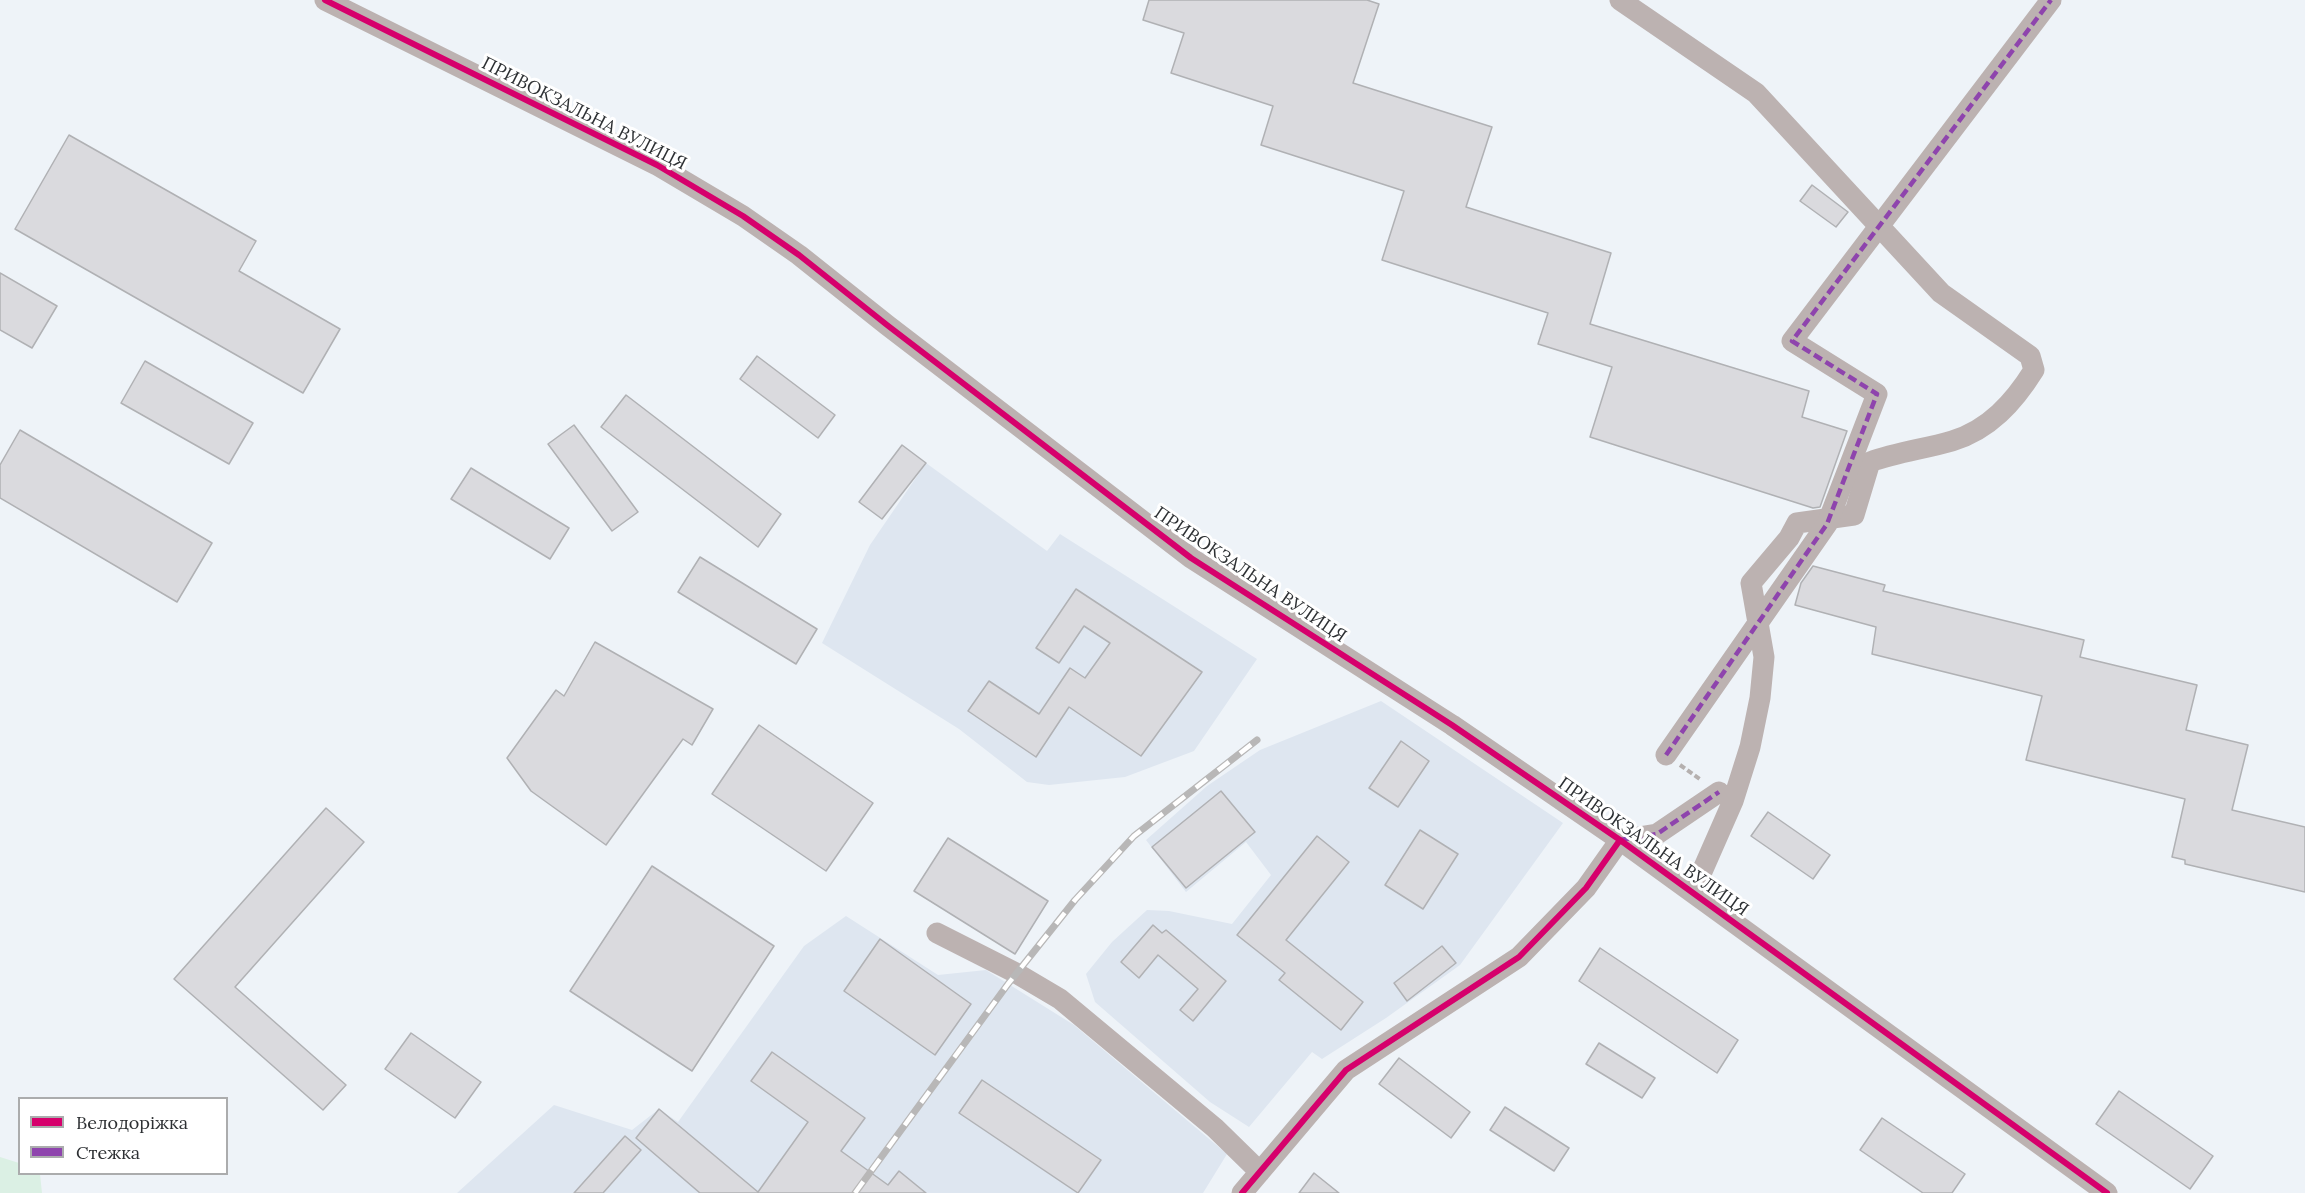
<!DOCTYPE html>
<html>
<head>
<meta charset="utf-8">
<style>
	body { margin:0 }
	#map { position:relative; width:2305px; height:1193px; overflow:hidden; background:#eef3f8; font-family:Lora,serif }
	canvas { display:block }
	.legend { position:absolute; left:18px; top:1097px; width:210px; height:78px; box-sizing:border-box; background:#fff; border:2px solid #abacad; margin:0; padding:8px 10px; list-style:none; font-size:18px; color:#2d3033 }
	.legend li { display:flex; align-items:center; gap:12px; height:30px }
	.legend b { width:30px; border:2px solid #abacad }
</style>
</head>
<body>
<div id="map">
<canvas width="2305" height="1193"></canvas>
<ul class="legend">
<li><b style="height:8px;background:#d6006c"></b>Велодоріжка</li>
<li><b style="height:8px;background:#8e44ad"></b>Стежка</li>
</ul>
</div>
<script>
const context = document.querySelector('canvas').getContext('2d');
context.lineJoin = 'round';
function paint(path, color) { context.fillStyle = color; context.fill(path, 'evenodd'); }
function stroke(path, color, width, dash) { context.strokeStyle = color; context.lineWidth = width; context.lineCap = dash ? 'butt' : 'round'; context.setLineDash(dash || []); context.stroke(path); }
function write(font, color, halo, rows, align = 'center') {
  context.font = font + ' Lora,serif'; context.lineWidth = 6; context.setLineDash([]); context.textBaseline = 'middle'; context.strokeStyle = halo; context.fillStyle = color; for (const [text, x, y, turn = 0] of rows) {
    context.save(); context.translate(x, y); context.rotate((+turn || 0) * Math.PI / 180); context.textAlign = isNaN(turn) ? turn : align; if (halo) context.strokeText(text, 0, 0); context.fillText(text, 0, 0); context.restore();
  }
}
paint(new Path2D(`
	M926,463L1047,551L1060,534L1257,659L1194,751L1125,777L1049,785L1027,782L959,729L822,643L870,545Z
	M1381,701L1563,823L1460,965L1386,1018L1322,1059L1312,1052L1249,1127L1210,1102L1095,1002L1086,974L1112,942L1147,910L1169,911L1232,924L1271,875L1246,842L1186,892L1146,840L1207,786L1260,750Z
	M846,916L938,975L986,970L1074,1025L1227,1154L1203,1193H457L554,1105L632,1130L659,1109L678,1122L804,946Z`), '#dee6f0');
paint(new Path2D(`
	M0,1157L19,1163L20,1174H40L42,1193H0Z`), '#dbf0e4');
const building = new Path2D(`
	M1149,0H1367L1379,4L1353,83L1492,127L1466,207L1611,253L1590,324L1809,391L1802,417L1847,431L1820,507L1813,508L1590,437L1612,367L1538,344L1548,313L1382,260L1404,191L1261,145L1273,106L1171,73L1184,33L1143,20Z
	M69,135L256,241L239,271L340,329L303,393L15,229Z
	M1812,185L1848,212L1836,227L1800,201Z
	M0,273L57,306L32,348L0,330Z
	M757,356L835,415L818,438L740,379Z
	M145,361L253,423L229,464L121,403Z
	M626,395L781,514L758,547L601,427Z
	M574,425L638,512L612,531L548,444Z
	M20,430L212,543L177,602L0,498V465Z
	M902,445L926,463L882,519L859,502Z
	M471,468L569,528L550,559L451,499Z
	M700,557L817,629L796,664L678,592Z
	M1813,566L1885,585L1883,591L2084,640L2080,657L2197,685L2186,730L2248,745L2232,810L2305,827V892L2185,864V860L2172,857L2185,799L2026,760L2042,696L1872,654L1876,627L1795,605L1801,583Z
	M1076,589L1202,672L1141,756L1069,707L1036,757L968,711L989,681L1039,714L1070,668L1085,678L1110,643L1084,626L1059,663L1036,648Z
	M595,642L713,709L692,745L683,739L606,845L531,791L507,758L556,690L564,696Z
	M759,725L873,803L826,871L712,794Z
	M1401,741L1429,761L1398,807L1369,788Z
	M1221,791L1255,832L1186,888L1152,847Z
	M326,808L364,842L235,987L346,1085L323,1110L174,979Z
	M1768,812L1830,855L1813,879L1751,836Z
	M1420,830L1458,854L1423,909L1385,885Z
	M1317,836L1349,862L1286,940L1363,1002L1341,1030L1279,980L1285,973L1237,935Z
	M948,838L1048,901L1015,954L914,891Z
	M652,866L774,946L692,1071L570,991Z
	M1153,925L1162,933L1166,930L1226,981L1193,1021L1180,1010L1198,989L1158,955L1139,978L1121,962Z
	M880,939L971,1004L935,1055L844,991Z
	M1442,946L1456,963L1407,1001L1394,983Z
	M1600,948L1738,1040L1717,1073L1579,981Z
	M411,1033L481,1082L455,1118L385,1069Z
	M1599,1043L1655,1078L1642,1098L1586,1064Z
	M772,1052L865,1118L841,1151L888,1185L899,1171L926,1193H700L636,1138L659,1109L758,1192L808,1122L751,1081Z
	M1399,1058L1470,1112L1451,1138L1379,1084Z
	M982,1080L1101,1160L1078,1193L959,1113Z
	M2119,1091L2213,1156L2190,1189L2096,1124Z
	M1505,1107L1569,1148L1554,1171L1490,1130Z
	M1882,1118L1965,1174L1952,1193H1923L1860,1150Z
	M625,1136L641,1150L603,1193H574Z
	M1314,1173L1339,1193H1299Z`);
paint(building, '#dadade');
stroke(building, '#b0b1b4', 1.5);
stroke(new Path2D(`
	M1680,765L1701,780`), '#b5b0af', 4, [6, 3]);
stroke(new Path2D(`
	M325,0L657,165L743,216L799,255L887,325L1191,558L1452,725L1620,840L2107,1193
	M1620,0L1756,93L1941,293L2030,356L2034,370C2014,402 1989,430 1952,441C1925,449 1897,452 1870,462L1854,515L1797,523L1789,538L1751,583L1764,657L1760,698L1750,747L1733,801L1693,892
	M937,933L1016,973L1060,999L1215,1128L1260,1172
	M1242,1193L1346,1070L1519,957L1586,888L1620,840L1657,834L1719,792`), '#bcb2b1', 21);
const rail = new Path2D(`
	M855,1193L1008,984L1075,900L1134,836L1257,740`);
stroke(rail, '#b8b7b7', 7);
stroke(rail, '#fff', 4.5, [14]);
stroke(new Path2D(`
	M1666,755L1827,524L1877,394L1792,341L2051,0`), '#bcb2b1', 21);
stroke(new Path2D(`
	M1666,755L1827,524L1877,394L1792,341L2051,0
	M1620,840L1657,834L1719,792`), '#8e44ad', 4.5, [9, 4.5]);
stroke(new Path2D(`
	M325,0L657,165L743,216L799,255L887,325L1191,558L1452,725L1620,840L2107,1193
	M1242,1193L1346,1070L1519,957L1586,888L1620,840`), '#d6006c', 6);
write('18px', '#2d3033', '#fff', [
	["ПРИВОКЗАЛЬНА ВУЛИЦЯ",584,114,27],
	["ПРИВОКЗАЛЬНА ВУЛИЦЯ",1250,575,34],
	["ПРИВОКЗАЛЬНА ВУЛИЦЯ",1653,847,35]
]);
</script>
</body>
</html>
